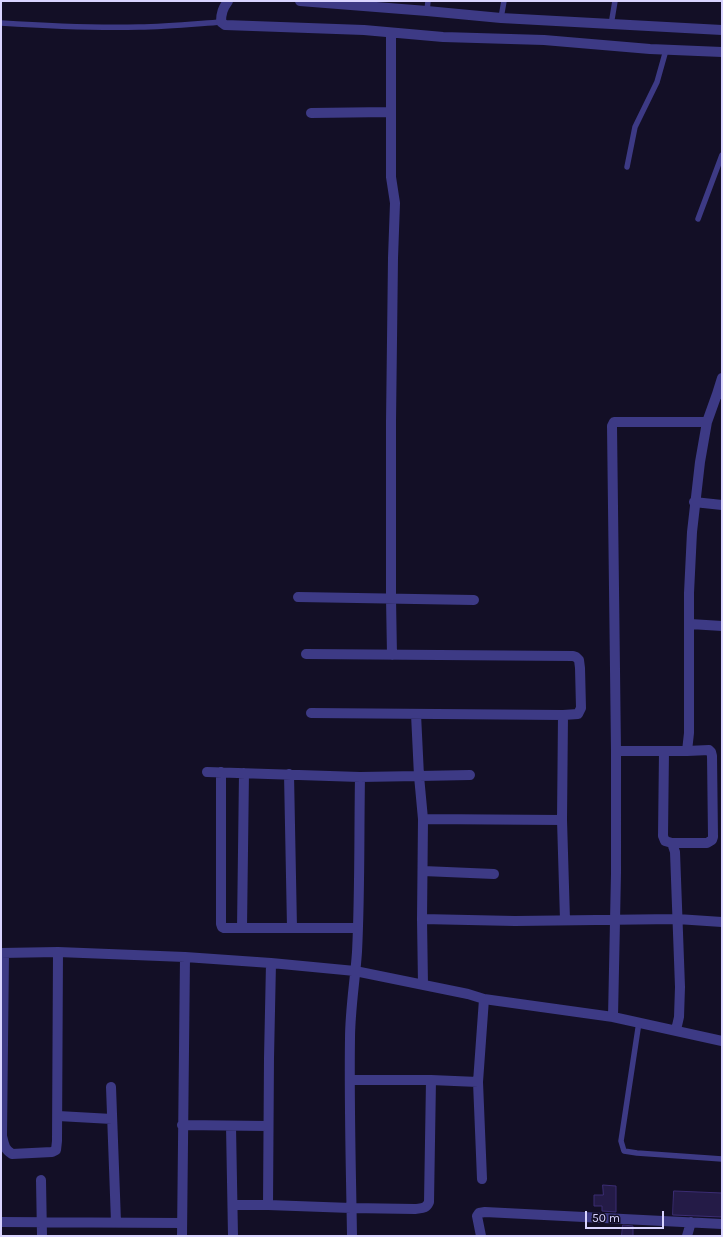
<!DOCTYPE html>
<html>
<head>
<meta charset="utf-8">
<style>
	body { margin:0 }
	#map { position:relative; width:723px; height:1237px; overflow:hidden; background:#130f26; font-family:Karla,sans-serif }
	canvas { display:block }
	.frame { position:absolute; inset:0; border:2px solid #d9d4ff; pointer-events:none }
	.scale { position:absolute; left:585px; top:1211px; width:79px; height:18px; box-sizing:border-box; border:2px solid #d9d4ff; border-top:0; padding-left:5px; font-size:12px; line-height:14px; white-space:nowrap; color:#d9d4ff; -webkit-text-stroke:3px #130f26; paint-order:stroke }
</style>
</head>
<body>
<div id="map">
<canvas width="723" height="1237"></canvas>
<div class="frame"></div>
<div class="scale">50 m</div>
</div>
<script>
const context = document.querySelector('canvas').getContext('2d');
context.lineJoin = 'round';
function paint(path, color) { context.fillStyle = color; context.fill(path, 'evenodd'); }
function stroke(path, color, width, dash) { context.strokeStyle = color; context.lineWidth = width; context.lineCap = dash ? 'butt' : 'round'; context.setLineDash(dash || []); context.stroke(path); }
const building = new Path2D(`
	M603,1185L616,1186V1212L602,1211V1206H594V1195H603Z
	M674,1191L722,1193V1217L673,1215Z
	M623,1225L633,1226V1236H622Z`);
paint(building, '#241b47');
stroke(building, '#3b2d73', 1);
stroke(new Path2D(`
	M427,11L428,1
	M501,18L504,1
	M1,23C47,26 93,28 139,27C166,27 194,24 221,22
	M611,25L615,1
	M627,167L635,127L657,82L666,50
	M698,219L722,155
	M639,1022L621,1141L624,1151L637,1153L722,1159`), '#3d3a85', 5.5);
stroke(new Path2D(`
	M228,1C223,8 221,13 221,22L225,25L364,30L443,37L544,40L650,49L722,52
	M300,1L427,11L501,18L722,30
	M391,33V177L395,203L393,258L391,422V598L392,655
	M311,113L390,112
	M722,378L717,394H722
	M694,502L722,505
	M298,597L474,600
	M690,624L722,626
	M306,654L573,656L576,657L579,660L580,668L581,708L578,714L563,715L311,713
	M416,714L419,776L470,775
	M563,715L562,820L565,920
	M616,751L612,426L614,422H707
	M664,751L663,836L665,841L672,843L675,852L680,987L679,1017L676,1030
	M207,772L360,777L419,776L423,819L422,919L515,921L677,919L722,922
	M221,772V924L222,927L224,928H242
	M244,773L242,928H358
	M289,774L292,928
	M423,819L562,820
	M672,843H707L712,840L713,837L712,756L711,752L709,750L687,751
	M423,871L494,874
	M422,919L423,985
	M1,953L58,952L185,957L271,963L355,971L468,994L484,999L613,1017L722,1041
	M4,953L2,1136C4,1144 4,1149 12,1154L52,1152L56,1150L57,1141L58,952
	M271,963L269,1058L268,1205L351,1208L415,1209C422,1208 426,1209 429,1202L431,1080
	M613,1017L616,873V751H687L689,733V593L692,532L700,462L707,422L717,394
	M350,1080H431L478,1082
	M111,1087L116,1222
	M58,1116L112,1119
	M182,1125L268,1126
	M231,1126L233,1236
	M482,1179L478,1082L484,999
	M41,1180L42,1236
	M233,1205H268
	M1,1222L182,1223
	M182,1236L185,957
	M352,1236C351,1170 349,1105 350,1039C350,1010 355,981 357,952C360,894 359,835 360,777
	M481,1236L477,1216L479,1213L485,1212L722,1224
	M687,1236L691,1222`), '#3d3a85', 10);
</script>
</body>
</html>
